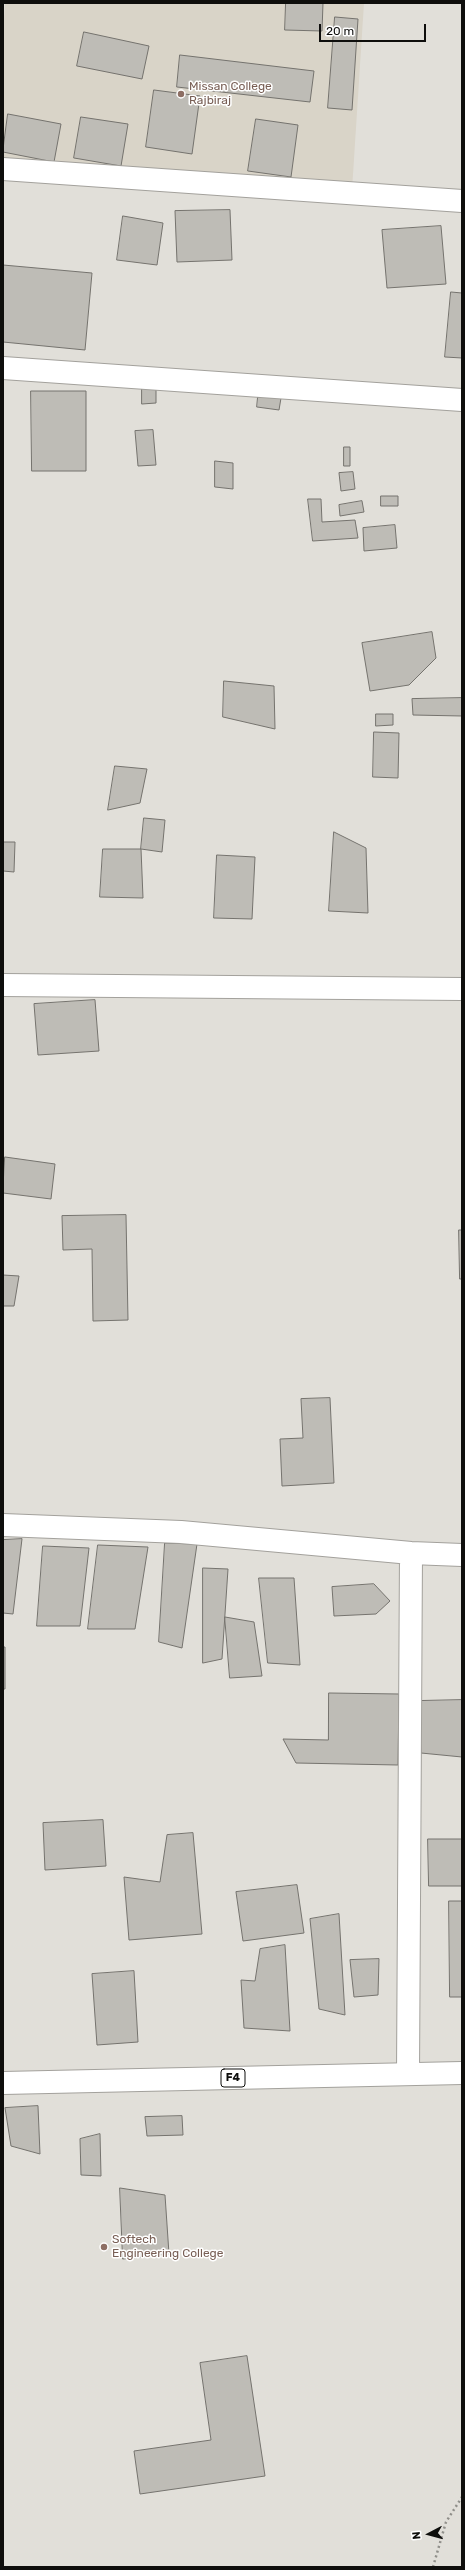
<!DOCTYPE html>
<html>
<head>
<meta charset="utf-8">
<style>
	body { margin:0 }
	#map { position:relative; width:465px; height:2570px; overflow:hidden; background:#e1dfd9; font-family:Rubik,sans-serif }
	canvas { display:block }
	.frame { position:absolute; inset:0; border:4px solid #0e0e0c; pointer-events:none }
	.north { position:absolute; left:409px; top:2514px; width:40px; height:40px; -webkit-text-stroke:3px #fff; paint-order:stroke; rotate:264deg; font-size:11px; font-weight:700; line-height:16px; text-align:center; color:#0e0e0c }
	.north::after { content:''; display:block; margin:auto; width:14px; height:18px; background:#0e0e0c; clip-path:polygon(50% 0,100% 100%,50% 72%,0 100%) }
	.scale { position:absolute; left:319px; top:24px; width:107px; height:18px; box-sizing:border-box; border:2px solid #0e0e0c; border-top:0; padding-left:5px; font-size:12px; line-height:14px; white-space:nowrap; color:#0e0e0c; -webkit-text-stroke:3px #fff; paint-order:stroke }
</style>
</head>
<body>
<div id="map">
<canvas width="465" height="2570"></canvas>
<div class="frame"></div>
<div class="north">N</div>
<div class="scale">20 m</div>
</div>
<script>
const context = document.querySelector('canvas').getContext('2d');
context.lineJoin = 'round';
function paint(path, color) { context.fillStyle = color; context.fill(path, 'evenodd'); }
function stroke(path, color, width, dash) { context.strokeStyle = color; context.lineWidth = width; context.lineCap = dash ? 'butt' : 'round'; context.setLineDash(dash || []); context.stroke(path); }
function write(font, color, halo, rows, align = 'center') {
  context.font = font + ' Rubik,sans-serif'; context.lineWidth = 3; context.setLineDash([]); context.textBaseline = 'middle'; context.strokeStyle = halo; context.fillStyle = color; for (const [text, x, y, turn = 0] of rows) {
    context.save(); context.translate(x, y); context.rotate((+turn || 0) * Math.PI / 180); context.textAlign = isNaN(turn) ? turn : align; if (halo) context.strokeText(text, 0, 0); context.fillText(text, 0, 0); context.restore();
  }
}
paint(new Path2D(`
	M5,3H364L352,190L3,157V32Z`), '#d9d4c8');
const building = new Path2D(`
	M286,3H323L322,31L285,30Z
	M335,17L358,19L352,110L328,108Z
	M84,32L149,46L142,79L77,66Z
	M180,55L314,71L310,102L177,87Z
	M154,90L200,96L192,154L146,147Z
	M8,114L61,124L54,162L3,152Z
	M81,117L128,124L121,166L74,158Z
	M256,119L298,125L291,177L248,171Z
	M230,210L232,260L177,262L175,211Z
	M123,216L163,223L157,265L117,260Z
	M441,226L446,284L387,288L382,230Z
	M3,265L92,273L85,350L3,342Z
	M451,292L462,293V358L445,357Z
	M142,386H156V403L142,404Z
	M31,391H86V471H32Z
	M258,397L281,398L279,410L257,407Z
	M153,430L156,465L138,466L135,431Z
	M344,447H350V466H344Z
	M215,461L233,463V489L215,487Z
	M353,472L355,489L341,491L339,473Z
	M381,496H398V506H381Z
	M308,499H321L322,522L355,520L358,538L313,541Z
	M362,501L364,512L340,516L339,505Z
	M395,525L397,548L364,551L363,528Z
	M432,632L436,658L409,685L370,691L362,643Z
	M224,681L274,686L275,729L223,717Z
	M462,698V716L413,715L412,699Z
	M376,714H393V725L376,726Z
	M374,732L399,733L398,778L373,777Z
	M115,766L147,769L140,803L108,810Z
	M144,818L165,820L162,852L141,849Z
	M334,832L366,848L368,913L329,911Z
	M3,842H15L14,872L3,871Z
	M103,849H141L143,898L100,897Z
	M217,855L255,857L252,919L214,918Z
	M95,1000L99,1051L38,1055L34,1004Z
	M5,1157L55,1164L51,1199L3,1193Z
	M126,1215L128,1320L93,1321L92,1249L63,1250L62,1216Z
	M459,1230H462V1279H460Z
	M3,1275L19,1276L14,1306H3Z
	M330,1398L334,1483L282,1486L280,1439L303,1438L301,1399Z
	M22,1539L13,1614L3,1613V1540Z
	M165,1543L197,1544L182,1648L159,1642Z
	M98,1545L148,1547L135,1629H88Z
	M43,1546L89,1548L80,1626H37Z
	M203,1568L228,1569L222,1659L203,1663Z
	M259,1578H294L300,1665L268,1663Z
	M374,1584L390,1601L376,1614L334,1616L332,1587Z
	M225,1617L254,1622L262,1676L230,1678Z
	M3,1647H5V1689H3Z
	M329,1693L399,1694L398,1765L296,1763L283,1739L328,1740Z
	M462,1700V1757L421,1753L418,1701Z
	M103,1820L106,1866L45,1870L43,1823Z
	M193,1833L202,1934L129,1940L124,1877L160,1882L167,1835Z
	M428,1839H462V1886H429Z
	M297,1885L304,1933L243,1941L236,1892Z
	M449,1901H462V1997H450Z
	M339,1914L345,2015L319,2009L310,1919Z
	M285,1945L290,2031L244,2028L241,1980L255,1981L260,1949Z
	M379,1959L378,1995L354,1997L350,1960Z
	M134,1971L138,2042L97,2045L92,1974Z
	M38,2106L40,2154L11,2146L5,2108Z
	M182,2116L183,2135L147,2136L145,2117Z
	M100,2134L101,2176L81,2175L80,2139Z
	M120,2188L165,2195L169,2254L123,2259Z
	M247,2356L265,2476L140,2494L134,2451L211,2440L200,2363Z`);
paint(building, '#bebcb6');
stroke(building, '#75736e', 1);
const minor = new Path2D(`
	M3,169L462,201
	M3,368L462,400
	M3,985L462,989
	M3,1525L181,1532L411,1553L462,1555
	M408,2074L411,1553`);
const primary = new Path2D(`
	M3,2083L462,2073`);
stroke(minor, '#a3a19c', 24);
stroke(primary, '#a3a19c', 24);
stroke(new Path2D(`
	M433,2567L446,2522L462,2497`), '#908f8a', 2.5, [2, 3]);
stroke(minor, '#fff', 22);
stroke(primary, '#fff', 22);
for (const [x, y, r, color] of [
	[181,94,4,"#8d6e63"],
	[104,2247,4,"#8d6e63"]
]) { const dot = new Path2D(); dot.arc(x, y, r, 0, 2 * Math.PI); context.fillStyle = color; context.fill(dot); stroke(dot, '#fff', 1.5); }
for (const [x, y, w] of [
	[233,2078,24]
]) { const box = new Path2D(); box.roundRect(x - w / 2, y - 9, w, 18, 3); context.fillStyle = '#fff'; context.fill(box); stroke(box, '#0e0e0c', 1); }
write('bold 11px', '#0e0e0c', null, [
	["F4",233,2078]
]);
write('12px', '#785e54', '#fff', [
	["Missan College",189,87],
	["Rajbiraj",189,101],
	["Softech",112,2240],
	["Engineering College",112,2254]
], 'left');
</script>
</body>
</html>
